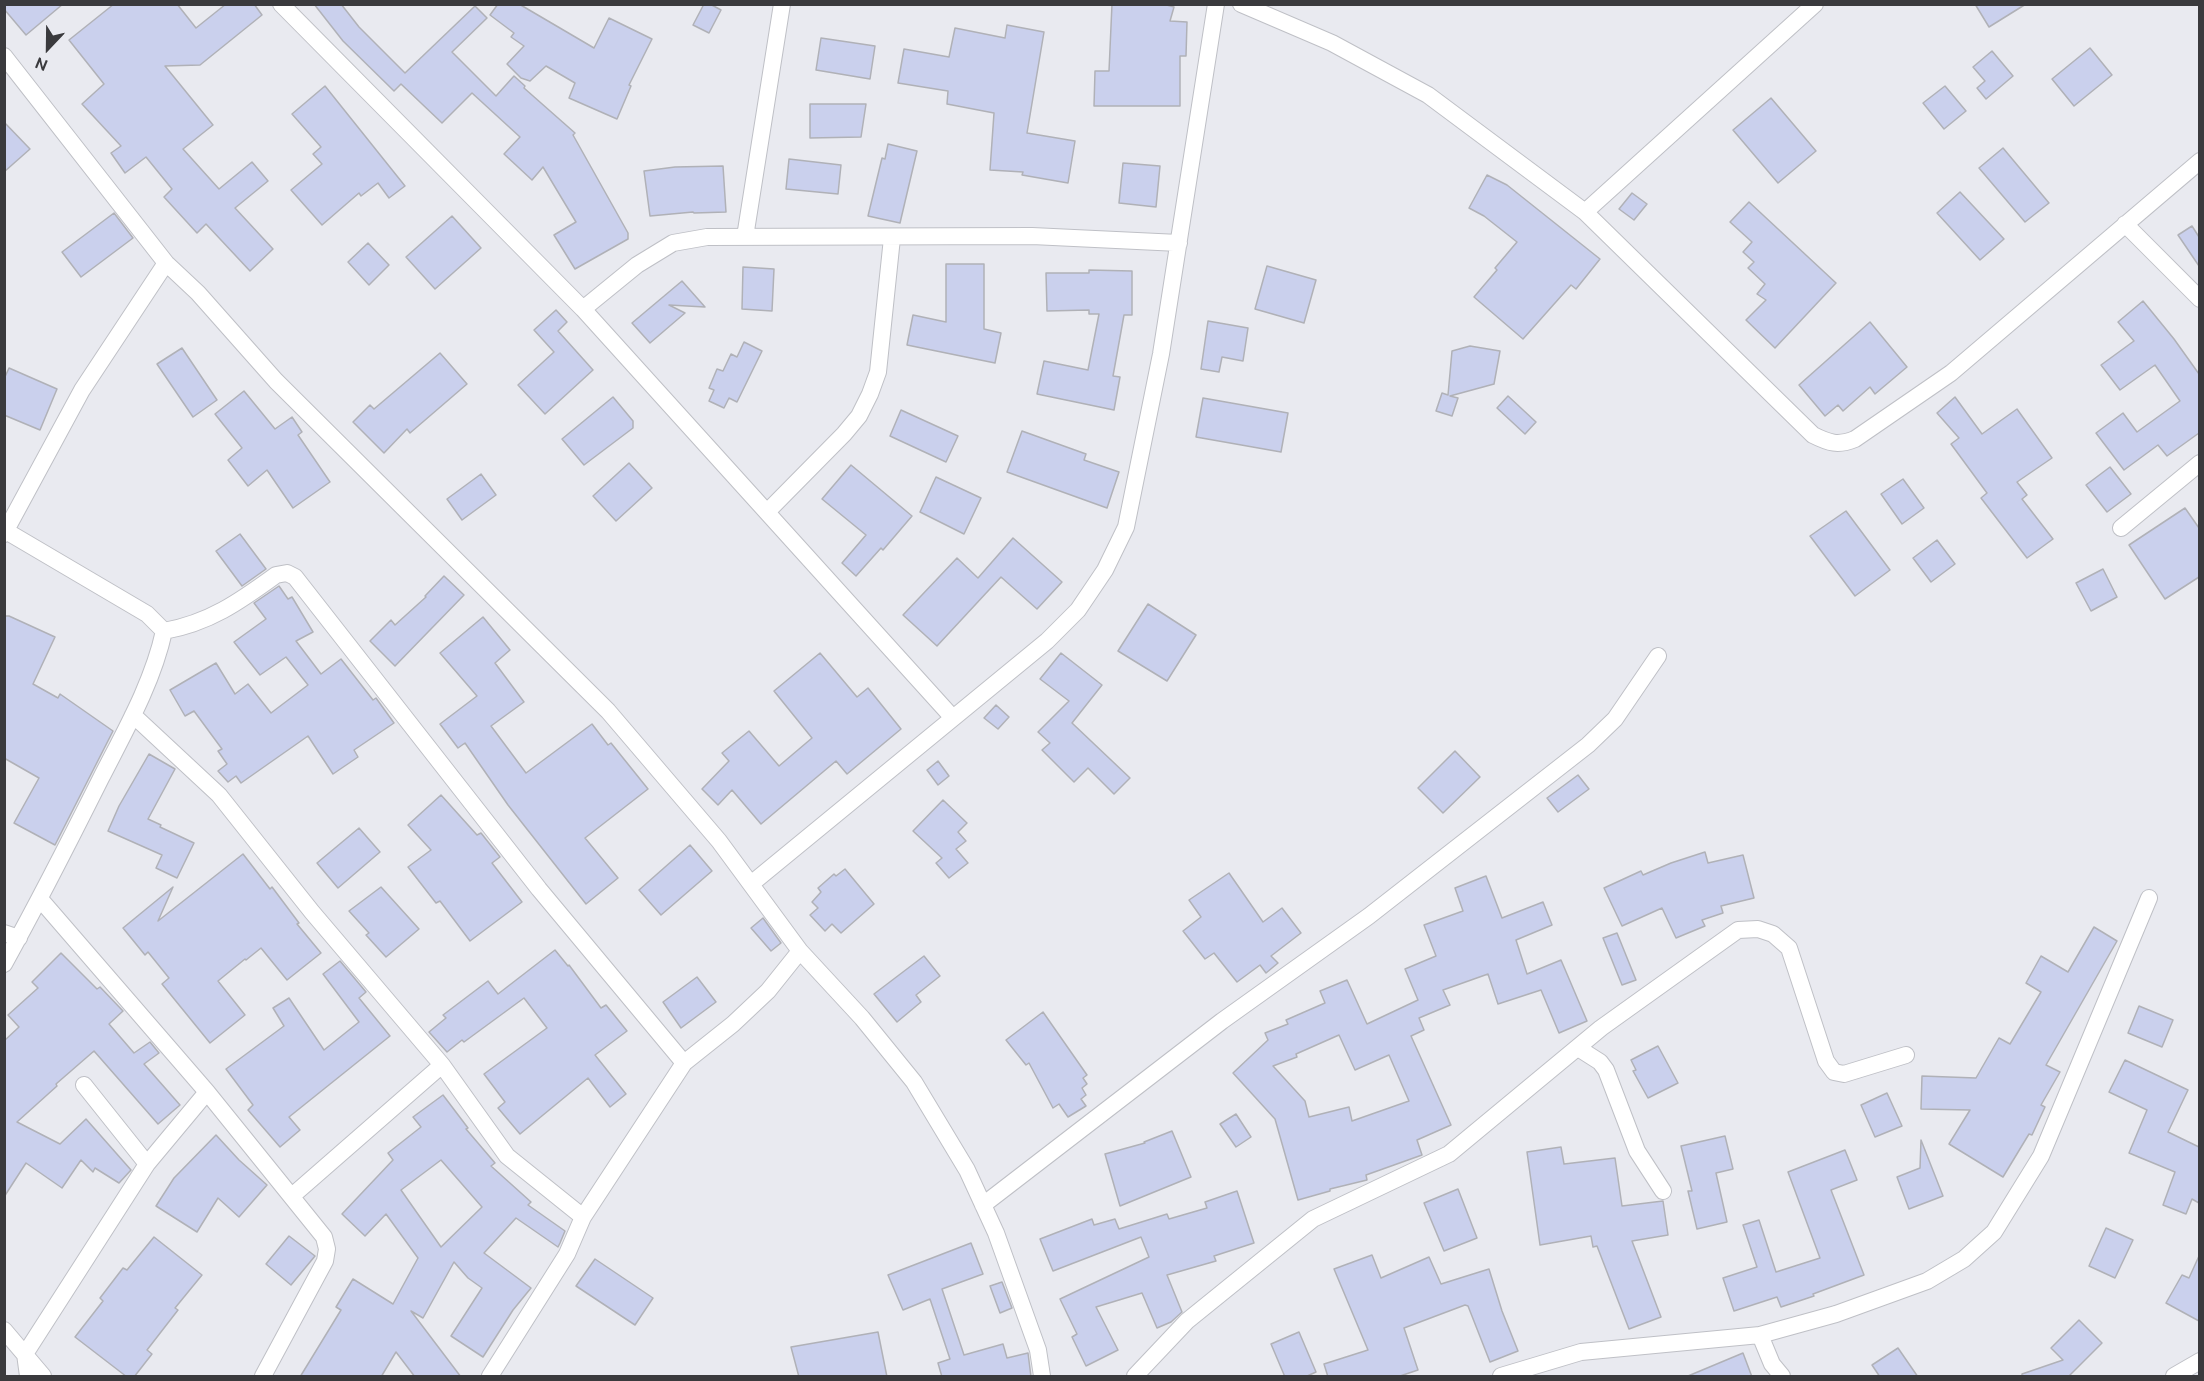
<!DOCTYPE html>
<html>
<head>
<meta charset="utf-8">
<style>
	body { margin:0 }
	#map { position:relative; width:2204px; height:1381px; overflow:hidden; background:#e9eaf0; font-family:Ubuntu,sans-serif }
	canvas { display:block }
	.frame { position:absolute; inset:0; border:6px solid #3a3a3d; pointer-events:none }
	.north { position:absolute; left:18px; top:18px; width:60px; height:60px; -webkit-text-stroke:4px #e9eaf0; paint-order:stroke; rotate:202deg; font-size:16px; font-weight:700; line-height:24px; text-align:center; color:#3a3a3d }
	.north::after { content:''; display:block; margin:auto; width:21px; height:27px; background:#3a3a3d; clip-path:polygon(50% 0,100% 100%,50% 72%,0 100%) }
</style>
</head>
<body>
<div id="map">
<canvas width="2204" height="1381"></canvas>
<div class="frame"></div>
<div class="north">N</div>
</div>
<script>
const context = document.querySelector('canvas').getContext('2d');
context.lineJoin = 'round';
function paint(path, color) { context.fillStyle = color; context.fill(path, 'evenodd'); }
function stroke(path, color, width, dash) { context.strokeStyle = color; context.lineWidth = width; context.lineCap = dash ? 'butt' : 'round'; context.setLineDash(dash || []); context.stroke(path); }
const building = new Path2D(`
	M4,4H63L26,35L4,9Z
	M114,4H177L196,28L226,4H254L262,15L200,65L165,66L213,125L183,149L219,189L252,162L268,181L235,208L273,249L250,271L206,224L197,233L164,197L172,189L146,157L125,173L111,153L121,146L82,104L104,84L69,40Z
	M314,4H341L359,27L405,73L475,6L487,18L452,52L496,96L514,76L525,86L524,88L575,133L573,135L628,233V239L575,269L554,235L576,222L543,167L532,180L504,154L520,137L472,93L442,123L401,84L394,91L343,41Z
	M498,4H519L594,48L609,18L652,39L629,85L631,86L617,119L569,98L575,83L546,66L530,81L521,78L507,64L524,46L511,37L514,33L490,15Z
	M704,4H710L721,10L709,33L693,25Z
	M1112,4H1163L1174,7L1170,21L1187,22L1186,56H1180V106H1094L1095,71H1109Z
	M1975,4H2026L1989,27Z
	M1007,25L1044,32L1027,133L1075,141L1068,183L1022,175L1023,172L990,170L994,113L947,104L948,91L898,83L904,49L949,57L955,28L1005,38Z
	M821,38L875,46L870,79L816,70Z
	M2090,48L2112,75L2074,106L2052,79Z
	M1992,51L2013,76L1986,99L1977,88L1985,81L1973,67Z
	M325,86L405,186L389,198L378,183L361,196L359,193L322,225L291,190L322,164L313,154L321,147L292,114Z
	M1945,86L1966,111L1944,129L1923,103Z
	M1771,98L1816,151L1778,183L1733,130Z
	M810,104H866L861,137L810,138Z
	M4,122L30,149L4,172Z
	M888,144L917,151L900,223L868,216L882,158L885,159Z
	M2003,148L2049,203L2025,222L1979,168Z
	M789,159L841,165L838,194L786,189Z
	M1123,163L1160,166L1156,207L1119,203Z
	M723,166L726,212L694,213L693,212L650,216L644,171L675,167Z
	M1487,175L1507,185L1600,259L1576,289L1571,285L1523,339L1474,297L1497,270L1495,268L1517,242L1484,216L1469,208Z
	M1960,192L2004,239L1980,260L1937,213Z
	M1632,193L1647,204L1634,220L1619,209Z
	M1749,202L1836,283L1775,348L1746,320L1766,300L1757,294L1765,284L1748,268L1754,262L1743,252L1752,242L1730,222Z
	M114,213L133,238L81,277L62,252Z
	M452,216L481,248L435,289L406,257Z
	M2192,226L2199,237V266L2178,235Z
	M368,243L389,265L369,285L348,262Z
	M946,264H984V329L1001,333L995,363L907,345L913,315L946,322Z
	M1267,266L1316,280L1304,323L1255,309Z
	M743,267L774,269L772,311L742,309Z
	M1089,270L1132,271V315H1124L1113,376L1120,377L1114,410L1037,394L1044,361L1088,370L1099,314H1089V310L1047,311L1046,273H1089Z
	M682,281L705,307L669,305L685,313L650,343L632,323Z
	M2143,301L2174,339L2199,374V433L2167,456L2158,445L2124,470L2096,433L2123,413L2137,432L2180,401L2155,365L2120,390L2101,365L2134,341L2118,322Z
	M556,310L567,322L558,331L593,370L545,414L518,385L554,352L534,330Z
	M1208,321L1248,328L1243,361L1222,357L1219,372L1201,369Z
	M1870,322L1907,367L1875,394L1870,387L1843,411L1838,405L1825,416L1799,385Z
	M744,342L762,351L737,402L729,398L724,408L709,401L714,390L709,388L717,369L723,371L731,354L737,357Z
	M1470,346L1500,351L1494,384L1450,396L1458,398L1452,416L1436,411L1442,393L1448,395L1452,351Z
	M182,348L217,400L193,417L157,364Z
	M440,353L467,384L410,433L407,429L384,453L353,422L370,405L374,409Z
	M9,368L57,389L40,430L4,415V379Z
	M244,391L275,429L292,417L302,432L298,435L330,482L293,508L267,470L248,486L228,460L242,448L215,414Z
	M1508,396L1536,422L1525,434L1497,408Z
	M613,397L633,421V428L584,465L562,439Z
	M1955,397L1982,434L2017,409L2052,458L2017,482L2027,495L2022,499L2053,539L2027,558L1981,498L1987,493L1951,444L1959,438L1937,413Z
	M1203,398L1288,413L1281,452L1196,437Z
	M901,410L958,436L946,462L890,436Z
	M1022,431L1086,454L1084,460L1119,472L1107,508L1007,472Z
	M629,463L652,488L616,521L593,496Z
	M851,465L912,516L883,550L881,548L856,576L842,563L866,535L822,499Z
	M2110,467L2131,494L2107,512L2086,485Z
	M481,474L496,495L462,520L447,499Z
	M936,477L981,498L964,534L920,512Z
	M1903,479L1924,508L1902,524L1881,494Z
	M2185,508L2199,528V577L2165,599L2129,545Z
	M1846,511L1890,570L1855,596L1810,536Z
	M240,534L266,569L242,586L216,551Z
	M1013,538L1062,582L1037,609L1001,577L937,646L903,615L957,558L978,578Z
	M1937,540L1955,564L1931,582L1913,558Z
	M2103,569L2117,597L2091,611L2076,583Z
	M444,576L464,595L395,666L370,641L391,620L395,625L426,597L425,596Z
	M279,586L288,599L292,597L313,632L296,641L321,674L341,659L373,700L376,698L394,723L354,750L358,757L333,774L308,736L241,783L236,776L228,782L218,771L227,764L218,751L222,749L194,711L185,716L170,690L216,663L235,694L248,684L271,713L308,685L286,657L260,675L234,642L266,619L254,603Z
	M1148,604L1196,635L1167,681L1118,651Z
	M4,616H9L55,637L33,684L58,698L60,694L113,731L55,845L14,823L39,778L4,758Z
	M483,617L510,650L495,663L524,702L491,726L526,773L592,724L608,745L611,743L648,789L585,838L618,878L586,904L508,805L465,743L458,748L440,724L477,696L440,653Z
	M820,653L857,697L868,688L901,729L847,774L836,761L761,824L732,790L718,805L702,789L729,761L722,753L749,731L779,766L812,738L774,691Z
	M1061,653L1102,685L1072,723L1130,778L1114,794L1088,768L1074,782L1042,750L1050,743L1038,732L1069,701L1040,679Z
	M996,705L1009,717L998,729L984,718Z
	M1455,751L1480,777L1443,813L1418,788Z
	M149,754L175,769L148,819L161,825L160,827L194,843L177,878L156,868L162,855L108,831L119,806Z
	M938,761L949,776L938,785L927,770Z
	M1578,775L1589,789L1558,812L1547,798Z
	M441,795L477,835L481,833L500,857L492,863L522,902L470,941L440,901L436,903L408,867L431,850L408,825Z
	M943,800L967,823L958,832L966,841L956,849L968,863L949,878L936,863L942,858L913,831Z
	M359,828L380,852L338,888L317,863Z
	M690,845L712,871L661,915L639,890Z
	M1705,852L1708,863L1743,855L1754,898L1721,906L1723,913L1702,920L1705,926L1676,938L1662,908L1622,926L1604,888L1641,871L1643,875L1671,863Z
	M243,854L270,889L272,887L299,923L297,924L321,953L287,980L261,948L246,960L245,959L218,981L245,1015L210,1043L162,984L169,978L148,952L145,955L123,928L173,887L158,921Z
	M845,869L874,904L841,933L832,924L825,931L810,915L818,908L812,902L821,892L818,888L834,874L836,876Z
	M1229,873L1263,922L1282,908L1301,933L1271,956L1278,963L1266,973L1260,965L1237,982L1214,953L1205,959L1183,931L1201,917L1189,900Z
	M1486,876L1502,918L1543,902L1552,925L1516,940L1527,974L1561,960L1587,1021L1559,1033L1541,990L1498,1004L1488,974L1443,990L1450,1005L1419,1018L1424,1030L1411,1036L1451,1125L1417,1140L1422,1155L1366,1175L1367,1180L1330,1189V1191L1298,1200L1275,1119L1233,1073L1268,1040L1265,1033L1288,1024L1286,1020L1325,1003L1320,991L1347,980L1367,1024L1418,1000L1405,969L1436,956L1424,925L1463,911L1455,888ZM1339,1035L1355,1070L1389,1055L1409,1101L1352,1121L1349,1107L1309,1117L1305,1101L1273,1066L1297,1057L1296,1054Z
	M381,887L419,929L386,957L366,935L369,933L349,911Z
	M763,918L781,943L771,951L751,928Z
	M2094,927L2117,941L2046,1065L2060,1072L2041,1105L2045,1107L2032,1135L2029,1134L2003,1177L1949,1144L1970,1110L1921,1109L1922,1076L1976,1078L1999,1038L2010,1044L2041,992L2026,983L2041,956L2068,972Z
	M1617,933L1636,980L1622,985L1603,938Z
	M555,950L568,966L569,965L601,1008L606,1005L627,1031L595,1055L626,1094L610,1107L588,1078L520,1134L498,1108L505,1102L484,1074L547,1028L524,998L464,1042L462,1040L447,1052L429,1032L446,1018L443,1015L488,981L498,994Z
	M61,953L97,989L100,987L123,1011L109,1024L134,1053L150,1042L159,1053L144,1064L180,1105L158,1124L94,1051L56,1084L57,1086L17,1122L60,1144L86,1119L131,1170L119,1183L95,1168L93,1172L81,1160L62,1188L26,1163L4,1197V1041L19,1027L8,1015L38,988L32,982Z
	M924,956L940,976L916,995L921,1002L897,1022L874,994Z
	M340,961L366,992L359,998L390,1036L289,1117L300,1130L280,1147L248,1110L253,1105L226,1069L284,1026L273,1008L289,998L324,1050L359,1022L323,974Z
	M697,977L716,1002L681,1028L663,1002Z
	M2139,1006L2173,1020L2162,1047L2128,1033Z
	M1043,1012L1087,1075L1083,1078L1087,1084L1082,1088L1086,1095L1081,1099L1086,1106L1068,1117L1059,1104L1053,1108L1029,1063L1026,1065L1006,1040Z
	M1658,1046L1678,1083L1648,1098L1633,1071L1636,1070L1631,1060Z
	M2125,1060L2188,1090L2168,1132L2199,1147V1203L2192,1199L2186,1214L2163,1205L2175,1172L2129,1153L2147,1110L2109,1092Z
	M1887,1093L1902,1126L1875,1137L1861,1105Z
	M443,1095L468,1128L466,1129L495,1163L491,1166L531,1202L528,1205L565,1231L560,1243L558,1247L516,1218L484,1253L531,1288L513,1310L483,1357L451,1336L482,1288L468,1278L454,1262L423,1318L411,1311L461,1377H415L396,1352L381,1377H300L341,1310L336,1307L353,1279L393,1304L418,1258L386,1214L365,1236L342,1214L393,1160L388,1153L421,1127L413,1117ZM441,1160L482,1207L441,1247L401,1190Z
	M1236,1114L1251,1137L1236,1147L1220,1124Z
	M1172,1131L1191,1177L1120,1206L1105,1154L1145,1143L1144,1142Z
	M216,1135L239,1160L267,1185L239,1217L218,1198L197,1232L156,1206L174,1178Z
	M1725,1136L1733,1169L1716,1173L1727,1222L1697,1229L1688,1191H1692L1681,1146Z
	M1921,1140L1943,1196L1909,1209L1897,1177L1920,1168Z
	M1561,1147L1564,1164L1615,1158L1622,1206L1663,1201L1668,1235L1632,1241L1661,1317L1629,1329L1597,1246L1593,1247L1591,1236L1540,1245L1527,1152Z
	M1845,1150L1857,1180L1831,1190L1864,1275L1813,1294L1814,1296L1781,1307L1777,1297L1734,1311L1723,1278L1757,1267L1743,1225L1759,1220L1776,1272L1820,1258L1788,1172Z
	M1458,1189L1477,1238L1444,1251L1424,1203Z
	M1237,1191L1254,1243L1214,1256L1216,1261L1167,1275L1182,1312L1171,1322L1157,1328L1142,1293L1096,1307L1118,1350L1086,1366L1072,1337L1077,1334L1060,1299L1149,1257L1141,1237L1053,1271L1040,1239L1092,1219L1094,1225L1115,1219L1119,1229L1167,1214L1169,1219L1207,1208L1205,1202Z
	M2106,1228L2133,1240L2115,1278L2089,1266Z
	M289,1236L315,1256L291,1285L266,1264Z
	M154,1237L202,1275L175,1308L178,1310L147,1350L152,1354L134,1377H127L75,1337L103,1301L100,1298L123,1268L127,1270Z
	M971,1243L983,1274L942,1289L964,1355L1003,1344L1007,1358L1028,1353L1031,1377H942L938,1363L950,1359L930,1299L903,1310L888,1275Z
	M1372,1255L1381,1278L1429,1257L1441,1284L1489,1269L1502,1311L1518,1351L1490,1362L1468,1306L1465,1305L1404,1328L1418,1370L1397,1377H1328L1324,1364L1368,1350L1334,1269Z
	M2199,1256V1321L2166,1303L2182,1275L2189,1278Z
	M595,1259L653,1298L635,1325L576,1286Z
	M1002,1282L1012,1308L1000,1313L990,1286Z
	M2079,1320L2102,1343L2068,1377H2022V1374L2063,1360L2051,1348Z
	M878,1332L887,1377H799L791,1347Z
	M1299,1332L1316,1372L1305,1377H1285L1271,1344Z
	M1898,1348L1918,1377H1880L1872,1365Z
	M1743,1353L1752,1377H1688V1376Z`);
paint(building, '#cad0ed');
stroke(building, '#b0b1b7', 1.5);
const street = new Path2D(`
	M281,4L583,309L953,718
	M1241,4L1332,43L1428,95L1585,212L1813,435C1829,443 1838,446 1855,439L1951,373L2200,161
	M4,56L166,263L198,293L276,381L608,711L719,841L800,951L862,1018L914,1082L967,1170L996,1233L1038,1350L1042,1376
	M1585,212L1815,4
	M2125,224L2200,299
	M745,237L782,4
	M583,309L637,265L673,243L707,237L1032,236L1179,243
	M767,512L844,434L859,416L870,394L878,372L892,238
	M2121,528L2200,463
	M6,531L147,614L164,631
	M4,534L82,390L166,263
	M164,631C209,623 239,602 276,575L287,573L295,577L539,889L684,1063
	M133,715L219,795L312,912L442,1065L507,1156L583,1217
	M751,884L1047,641L1078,610L1105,570L1126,527L1161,354L1216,4
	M40,899L207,1092L324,1237L327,1249L325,1261L263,1376
	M4,933L19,938
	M4,964C38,903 70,840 101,778C125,731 153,682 164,631
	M1578,1048L1600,1062L1606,1070L1637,1151L1663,1191
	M84,1085L147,1164
	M292,1196L442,1065
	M983,1205L1222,1021L1369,916L1588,745L1615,719L1658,656
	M4,1330L43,1376
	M1760,1335L1772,1364L1782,1376
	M28,1376L25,1354L147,1164L207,1092
	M490,1376L567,1254L583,1217L684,1063L733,1024L768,991L800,951
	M1135,1376L1187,1321L1313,1219L1449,1154L1601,1028L1738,930L1758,929L1773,934L1789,948L1826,1061L1834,1072L1844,1074L1906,1055
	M1501,1376L1581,1352L1760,1335L1836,1314L1927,1281L1964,1259L1994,1232L2041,1156L2149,898
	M2174,1376L2200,1361`);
stroke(street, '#bfc0c6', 18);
stroke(street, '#fff', 16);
</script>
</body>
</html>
